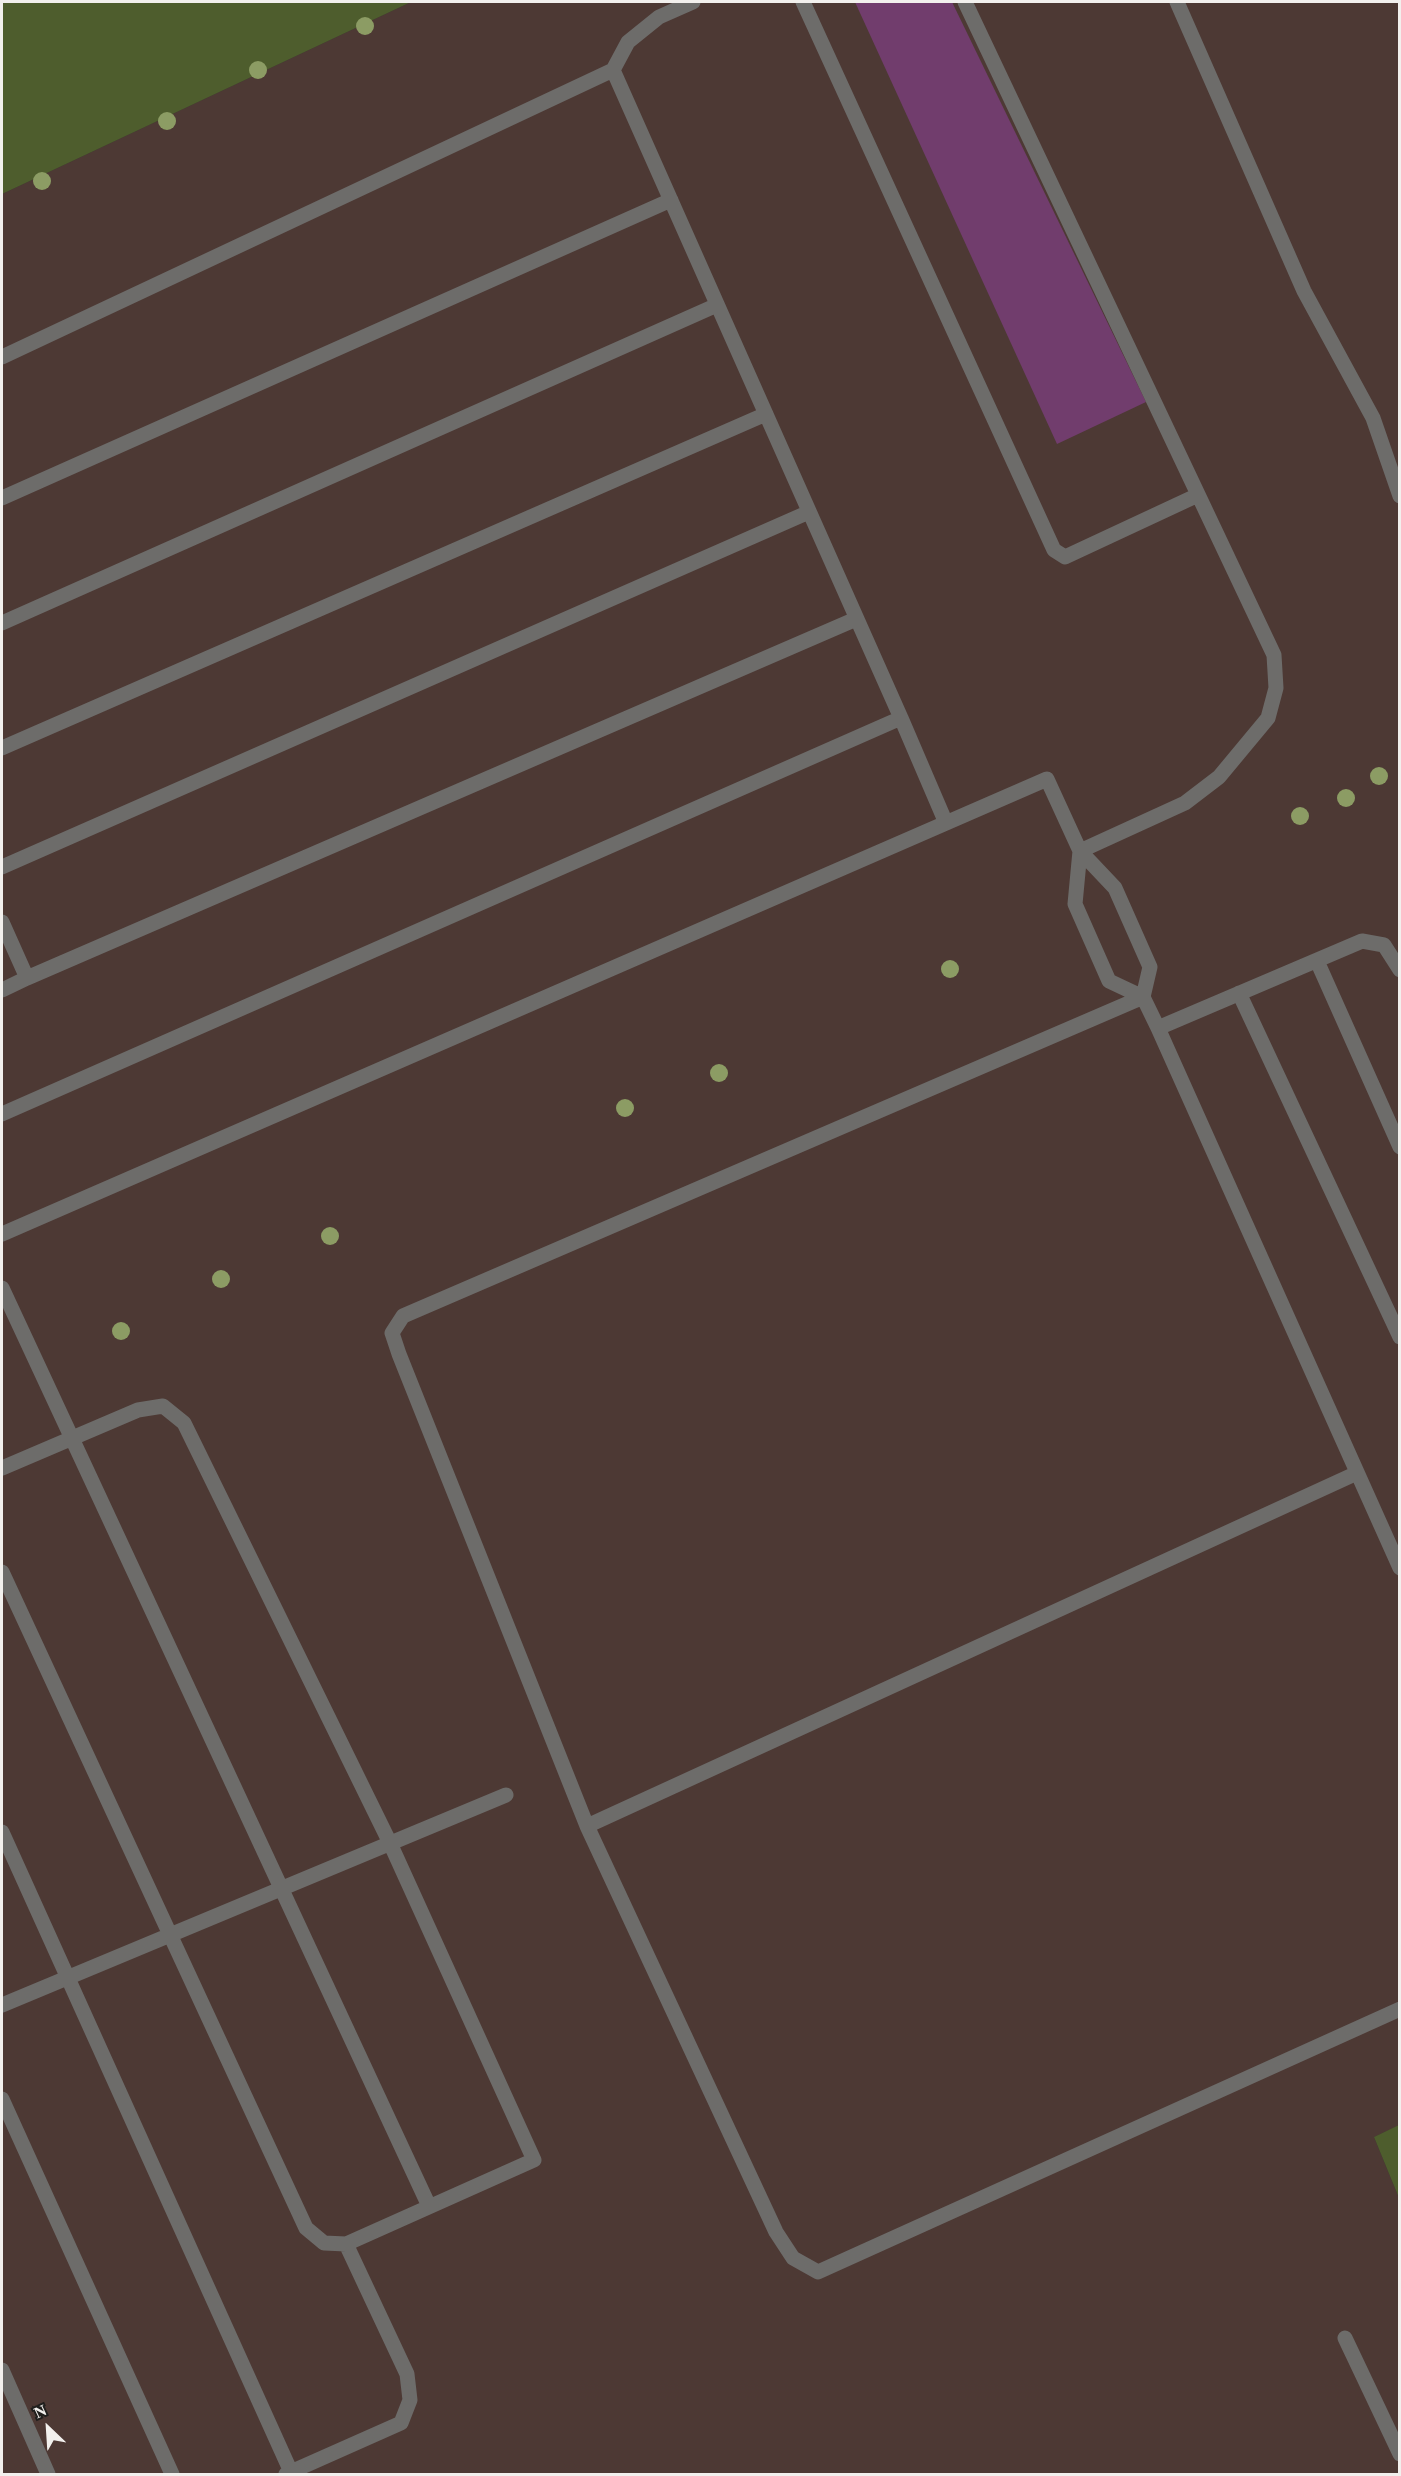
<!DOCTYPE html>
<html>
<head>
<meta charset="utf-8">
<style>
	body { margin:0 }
	#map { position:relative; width:1401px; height:2476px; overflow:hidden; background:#393732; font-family:"Times New Roman",serif }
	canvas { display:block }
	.frame { position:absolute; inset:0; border:3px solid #f2f0ed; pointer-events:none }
	.north { position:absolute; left:18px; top:2398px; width:60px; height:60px; -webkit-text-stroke:4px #1f1e1c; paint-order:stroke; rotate:335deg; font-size:16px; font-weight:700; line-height:24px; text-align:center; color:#f2f0ed }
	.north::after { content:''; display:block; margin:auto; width:21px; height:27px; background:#f2f0ed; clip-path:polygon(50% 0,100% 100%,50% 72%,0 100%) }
</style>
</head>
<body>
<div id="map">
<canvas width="1401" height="2476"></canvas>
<div class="frame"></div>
<div class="north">N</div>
</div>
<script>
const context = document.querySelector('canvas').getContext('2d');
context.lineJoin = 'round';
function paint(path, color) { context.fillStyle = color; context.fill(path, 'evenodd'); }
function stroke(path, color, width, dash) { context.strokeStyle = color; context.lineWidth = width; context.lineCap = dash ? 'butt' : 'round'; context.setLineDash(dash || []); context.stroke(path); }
paint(new Path2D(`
	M411,2H1399L1400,2125L1374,2137L1399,2198V2474H2V194Z`), '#4d3934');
paint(new Path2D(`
	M2,2H411L2,194Z
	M1399,2125V2198L1374,2137Z`), '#4e5d2d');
paint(new Path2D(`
	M855,2H952L1146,402L1057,444Z`), '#713d6d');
stroke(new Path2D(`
	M803,2L1054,550L1065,557L1198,495
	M1177,2L1304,291L1373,418L1400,496
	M613,70L628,42L659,17L693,2
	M2,357L613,70L901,718
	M2,498L671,200
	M2,623L717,305
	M2,748L766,414
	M1080,851L1115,888L1150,967L1143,997L1109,981L1075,904Z
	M2,867L809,512
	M2,922L27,978L2,990
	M1317,961L1400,1147
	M1400,970L1384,945L1362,941L1158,1028L1400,1568
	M27,978L856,619
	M1239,993L1400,1337
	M1158,1028L1143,997L403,1316L392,1333L399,1354L587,1826L1357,1473
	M2,1114L901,718L946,823
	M2,1234L1047,779L1080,851L1185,803L1219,777L1268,718L1276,688L1274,655L965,2
	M2,1288L429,2206
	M2,1468L138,1410L163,1406L184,1423L390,1843L534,2160L346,2244L407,2374L410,2400L401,2423L286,2474
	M2,1572L306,2228L324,2243L346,2244
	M587,1826L776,2232L793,2258L818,2272L1400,2009
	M2,1832L291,2472
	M2,2005L506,1795
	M2,2099L172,2474
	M1345,2338L1400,2454
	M2,2370L48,2474`), '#6d6c6a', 15);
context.fillStyle = '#8c9c64';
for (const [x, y] of [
	[365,26],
	[258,70],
	[167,121],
	[42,181],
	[1379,776],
	[1346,798],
	[1300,816],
	[950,969],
	[719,1073],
	[625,1108],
	[330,1236],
	[221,1279],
	[121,1331]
]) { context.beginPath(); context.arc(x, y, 9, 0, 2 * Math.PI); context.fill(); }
</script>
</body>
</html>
